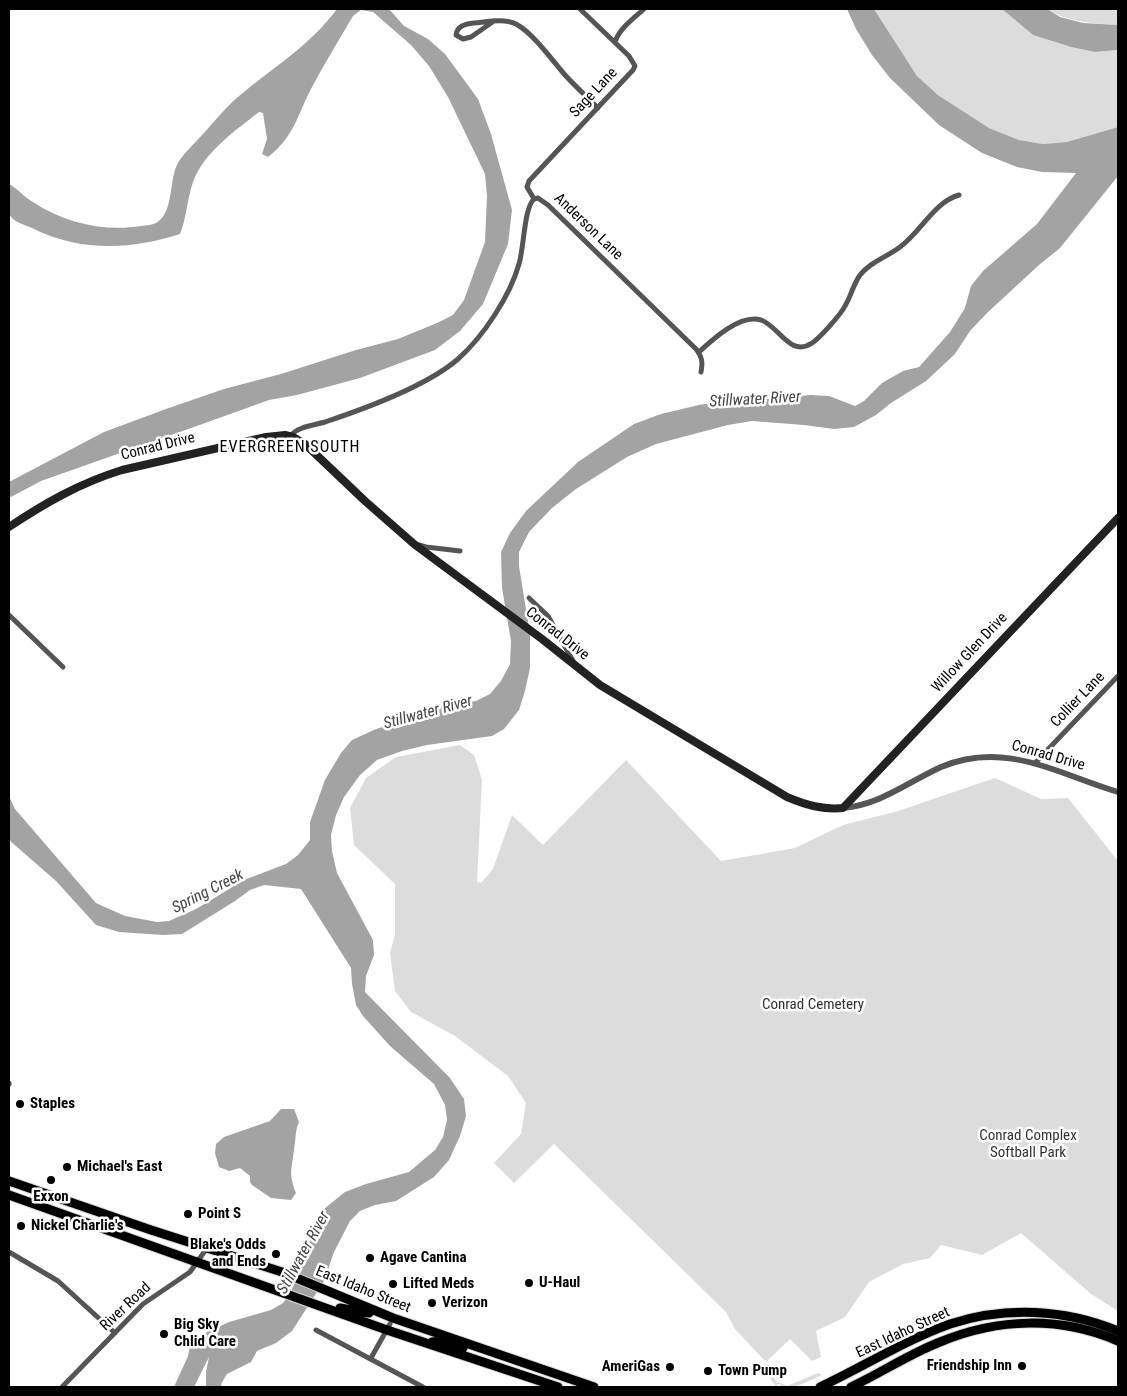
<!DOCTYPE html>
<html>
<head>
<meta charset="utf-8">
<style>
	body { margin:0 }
	#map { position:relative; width:1127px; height:1396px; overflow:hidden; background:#fff; font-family:"Roboto Condensed",sans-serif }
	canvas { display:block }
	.frame { position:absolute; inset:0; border:10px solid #000; pointer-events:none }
</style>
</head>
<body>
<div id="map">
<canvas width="1127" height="1396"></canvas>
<div class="frame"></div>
</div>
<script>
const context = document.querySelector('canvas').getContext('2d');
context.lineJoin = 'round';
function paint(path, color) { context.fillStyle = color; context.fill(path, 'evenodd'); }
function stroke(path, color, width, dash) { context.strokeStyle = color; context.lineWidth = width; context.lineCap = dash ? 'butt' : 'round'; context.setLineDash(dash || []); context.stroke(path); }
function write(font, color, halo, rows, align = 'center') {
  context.font = font + ' "Roboto Condensed",sans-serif'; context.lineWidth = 5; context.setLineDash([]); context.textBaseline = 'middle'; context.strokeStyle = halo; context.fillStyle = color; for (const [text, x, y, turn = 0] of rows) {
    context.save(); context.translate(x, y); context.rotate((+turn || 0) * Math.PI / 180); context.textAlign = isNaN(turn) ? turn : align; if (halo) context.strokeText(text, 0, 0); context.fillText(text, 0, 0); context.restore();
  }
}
paint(new Path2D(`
	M874,9H1002L1033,35L1071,47L1095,52L1118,50V127L1067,142L1043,144L1019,140L989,128L938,95L917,76Z
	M1047,9H1118V25C1093,23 1069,23 1047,9Z
	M460,745L474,755L482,780L477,882L481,883L493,869L512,815L543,845L626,760L721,861L795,848L843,825L895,812L995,778L1041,799L1068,798L1118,861V1311L1091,1294L1021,1233L982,1255L941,1245L930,1258L903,1264L869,1282L845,1317L816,1331L821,1357L812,1361L790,1339L767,1361L764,1360L735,1329L726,1312L554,1144L514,1183L494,1163L521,1134L526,1103L508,1076L455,1036L411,1012L395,991L390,953L395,934V884L354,845L350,808L366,778L396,757Z
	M775,1366L776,1369L771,1371L777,1383L779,1382L787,1386L818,1373L822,1375C808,1381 793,1392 778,1384L776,1386L771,1380L768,1371Z`), '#dcdcdc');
paint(new Path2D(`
	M337,9H389L404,26L428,39L445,54L478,99L491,134L512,210L508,244L483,304L460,331L435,350L360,378L297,395L269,400L208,422L41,481L9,498V482L104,432L166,409L224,389L281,374L356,350L398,339L437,323L453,315L464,300L485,242L487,196L485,174L448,97L429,66L411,45L373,12L361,10L353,16C339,40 324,64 311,89C297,116 294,137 268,157L262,154L267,139L263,113L259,112C235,131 204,152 193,182C187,199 187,217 180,234C130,250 80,252 32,228C25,225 13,222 9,214C6,207 9,192 9,184C18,189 24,197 33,202C64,223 105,232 141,226C146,225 152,225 156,223C175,212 168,178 179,161C185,152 195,143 202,135C215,121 228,104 244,92C278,64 310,45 337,9Z
	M847,9H874L917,76L938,95L989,128L1019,140L1043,144L1067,142L1118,127V176L1060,248L1039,265L987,313L970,331L955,354L926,381L891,403L876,415L854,427L834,429L804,425L752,421L728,425L656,444L627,457L576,489L552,508L529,532L519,552V566L530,634V668L525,691L519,710L504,729L492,736L427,745L402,751L377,760L360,775L344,797L336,815L331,835L332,851L337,873L373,940L374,955L366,976L365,992L450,1078L464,1099L466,1116L460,1136L449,1160L434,1177L396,1201L375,1205L360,1211L350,1221L334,1252L324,1281L292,1331L276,1343L257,1351L251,1362L227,1374L221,1384L222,1387H206V1372L209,1357L194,1387H174L188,1356L190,1346L207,1332L229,1322L271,1310L283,1303L291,1292L306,1244L324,1209L345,1192L366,1184L409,1172L435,1150L443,1137L447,1120L445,1105L434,1084L390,1046L363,1016L356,1005L352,984L351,968L301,889L264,885L250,890L235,901L182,934L163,935L119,932L96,925L56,881L9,840V796L15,809L96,903L125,916L157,922L169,921L196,909L244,880L286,864L298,855L310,840V822L325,780L341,753L352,740L376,729L410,719L443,706L476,701L490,694L501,681L510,664L511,641L502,588L501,552L510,533L526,511L578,462L634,424L661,414L699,405L737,399H771L810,395L829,396L855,406L864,401L882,383L903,371L919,367L950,332L965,308L971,286L983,271L1037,224L1076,173L1042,172L1017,167L982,153L939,125L890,78L872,55L856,29Z
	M1002,9H1047L1060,17L1083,23L1118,25V50L1095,52L1071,47L1033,35Z
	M281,1109H294L299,1122C295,1131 296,1138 294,1149C292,1169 288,1173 296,1193L291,1200L271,1198L252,1185L250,1182V1176L240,1168L229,1171L219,1167L215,1153L216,1144L224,1137L270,1121Z`), '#a3a3a3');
const trunk = new Path2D(`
	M9,1181L151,1230L282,1272L393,1318L594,1387
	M9,1195L387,1330L558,1387
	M340,1308L369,1313
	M432,1342L441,1341L463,1348
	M820,1387C863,1367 905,1340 950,1324C1005,1306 1065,1309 1118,1331
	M851,1387C881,1373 909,1354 940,1342C998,1318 1060,1316 1118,1341`);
stroke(trunk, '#dbdbdb', 11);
stroke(new Path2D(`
	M494,21L471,37L463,39L456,35C457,26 465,24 474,23C486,22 504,18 516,24C534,34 551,59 565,75C575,86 587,97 598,108
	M615,42C619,29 634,18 644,9
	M534,199L527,187L529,181L633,70L635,66L629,56L580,9
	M699,352C713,339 740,314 761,320C779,326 790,358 812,343C820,338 841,314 845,306C851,296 853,285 860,275C870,262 887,257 900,247C921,232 934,202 959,195
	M291,436C296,427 315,425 325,422C364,409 427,386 458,359C483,337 510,296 519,264C524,248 524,208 534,199L538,198L548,205L696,349C702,357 703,362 701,372
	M419,545L426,547L460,551
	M529,598L548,616L573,661
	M9,615L63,667
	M1035,763L1118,676
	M9,1083V1084
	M9,1252L58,1281L115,1333
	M316,1330L423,1387
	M371,1358L390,1324
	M62,1387L143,1304L190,1272L207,1248`), '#555', 5);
stroke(new Path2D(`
	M843,808C880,805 908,782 941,767C1005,740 1058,774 1118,792`), '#555', 6);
stroke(new Path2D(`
	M9,527C45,503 80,483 122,470L266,437L285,435L293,437L305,444L365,501L414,544L542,639L600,685L787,797C806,805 823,810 843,808L1118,518`), '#222', 8);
stroke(trunk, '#000', 9);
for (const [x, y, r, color] of [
	[20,1104,5,"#000"],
	[67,1167,5,"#000"],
	[51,1180,5,"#000"],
	[188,1214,5,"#000"],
	[21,1226,5,"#000"],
	[276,1254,5,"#000"],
	[370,1258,5,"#000"],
	[529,1283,5,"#000"],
	[393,1284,5,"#000"],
	[432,1303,5,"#000"],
	[164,1334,5,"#000"],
	[1022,1366,5,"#000"],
	[670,1367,5,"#000"],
	[708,1371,5,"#000"]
]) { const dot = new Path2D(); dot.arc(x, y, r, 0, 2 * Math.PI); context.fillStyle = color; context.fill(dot); stroke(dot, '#fff', 2); }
write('15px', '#000', '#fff', [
	["Sage Lane",594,93,-47],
	["Anderson Lane",588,227,44],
	["Conrad Drive",158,447,-14],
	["Conrad Drive",557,634,38],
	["Willow Glen Drive",970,653,-47],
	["Collier Lane",1078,700,-46],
	["Conrad Drive",1048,756,16],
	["East Idaho Street",363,1290,22],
	["River Road",126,1307,-43],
	["East Idaho Street",903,1333,-25]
]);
write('15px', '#333', '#fff', [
	["Conrad Cemetery",813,1005],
	["Conrad Complex",1028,1136],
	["Softball Park",1028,1153]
]);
write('bold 15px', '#000', '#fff', [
	["Staples",30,1104],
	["Michael's East",77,1167],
	["Exxon",51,1197,"center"],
	["Point S",198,1214],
	["Nickel Charlie's",31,1226],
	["Blake's Odds",266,1245,"right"],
	["and Ends",266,1262,"right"],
	["Agave Cantina",380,1258],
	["U-Haul",539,1283],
	["Lifted Meds",403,1284],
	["Verizon",442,1303],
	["Big Sky",174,1325],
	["Chlid Care",174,1342],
	["Friendship Inn",1012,1366,"right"],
	["AmeriGas",660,1367,"right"],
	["Town Pump",718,1371]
], 'left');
write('italic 16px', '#444', '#fff', [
	["Stillwater River",755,400,-3],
	["Stillwater River",428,713,-15],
	["Spring Creek",208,892,-27],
	["Stillwater River",304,1253,-61]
]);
context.letterSpacing = '1px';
write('16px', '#000', '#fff', [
	["EVERGREEN SOUTH",290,448]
]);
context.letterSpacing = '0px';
</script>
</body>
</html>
